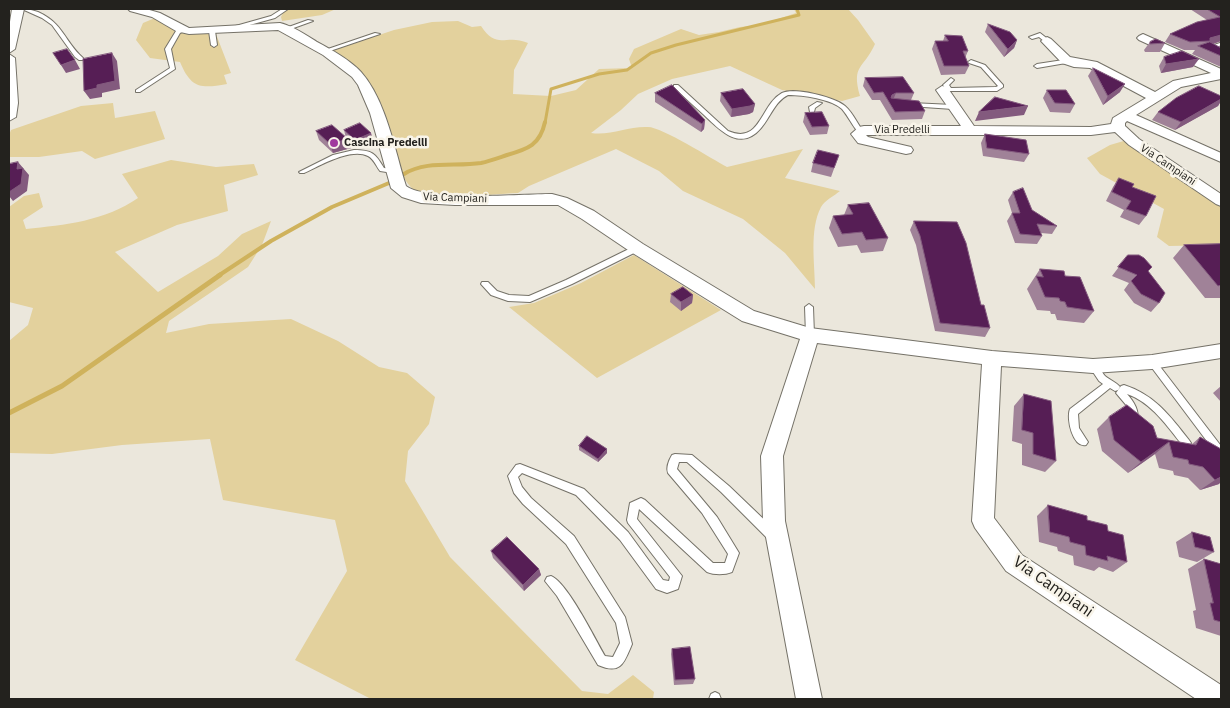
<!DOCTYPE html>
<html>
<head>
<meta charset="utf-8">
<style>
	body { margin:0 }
	#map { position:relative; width:1230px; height:708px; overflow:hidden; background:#ebe7dc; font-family:"IBM Plex Sans",sans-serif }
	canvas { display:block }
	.frame { position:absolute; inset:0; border:10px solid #23221e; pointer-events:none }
</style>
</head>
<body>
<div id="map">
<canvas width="1230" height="708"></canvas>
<div class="frame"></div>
</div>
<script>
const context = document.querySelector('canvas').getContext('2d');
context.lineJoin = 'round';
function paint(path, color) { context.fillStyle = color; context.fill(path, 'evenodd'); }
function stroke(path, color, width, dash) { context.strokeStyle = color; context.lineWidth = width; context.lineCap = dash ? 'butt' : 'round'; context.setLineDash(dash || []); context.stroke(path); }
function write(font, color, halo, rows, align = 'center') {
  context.font = font + ' "IBM Plex Sans",sans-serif'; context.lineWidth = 5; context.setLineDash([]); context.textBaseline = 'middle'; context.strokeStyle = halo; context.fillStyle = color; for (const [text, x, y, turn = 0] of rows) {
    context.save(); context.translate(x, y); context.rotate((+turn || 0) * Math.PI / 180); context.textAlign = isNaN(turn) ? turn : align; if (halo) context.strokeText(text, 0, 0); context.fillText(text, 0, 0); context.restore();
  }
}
paint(new Path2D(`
	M285,9H336L322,15L282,21L281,17Z
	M794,9H848L858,20L875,44C864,69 851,64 860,96L842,101L782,90L730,66L672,79L638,94L621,110L591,133C611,136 628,126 648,127C662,127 712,159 727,167L803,149L785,178L840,191C834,196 825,200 821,207C809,230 815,264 815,289L785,253L743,219L683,191L659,171L616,149L529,186L518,193C492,194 439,200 416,191C410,188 406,181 403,176L369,84L331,51L394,30L432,22L458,21L472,27L481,26C497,51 506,33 528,43L514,70L513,94L551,96L576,90L599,69L632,68L629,59L634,49L681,29L699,35L719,32L740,27L760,25L796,13Z
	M155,18L178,32L216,34L231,73L224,75L227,84C200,89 191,88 180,62L150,58L136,40L143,23Z
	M113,103L115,118L155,111L165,139L95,159L82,151L39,157H9V135L11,130L81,106Z
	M1127,140L1221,204V247L1219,245L1169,246L1157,237L1164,209L1100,174L1087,158L1110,145Z
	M171,160L216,167L254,164L258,175L224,185L228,211L177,225L115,252L158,292L218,256L242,234L271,221L262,245L248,267L169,321L166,333L209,324L291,319L338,341L379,367L407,373L435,397L429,424L408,451L405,481L450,557L582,691L608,694L633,675L654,692L653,699H371L295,660L347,571L335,520L223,500L210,439L122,445L52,454L9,453V341L28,325L33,308L9,302V207L24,196L39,193L43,207L23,220L26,229C65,225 105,221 138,198L122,174Z
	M634,255L721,310L597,378L509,307L534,303L581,283Z`), '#e3d19d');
stroke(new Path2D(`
	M545,123L551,89L599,74L627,70L651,53L676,45L799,15L797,9`), '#cfb25c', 3);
stroke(new Path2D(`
	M404,174C426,160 456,167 481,163C490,161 498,158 507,155C528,149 540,145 545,122
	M218,276L271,241L332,207L389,183`), '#cfb25c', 4);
stroke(new Path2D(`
	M9,413L62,386L220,275`), '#cfb25c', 5);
const lane = new Path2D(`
	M22,9C28,9 32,10 38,12C64,24 64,41 83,58V60H79L75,57L52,25L42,18Z
	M282,9H288L275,18L235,29L232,27L271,16Z
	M308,20L313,21L288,30L283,29Z
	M183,28L186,30L180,33L171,49L175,69L140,92H136V90L170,68L165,49L176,31Z
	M212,29L215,31L217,45L214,47L211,45L209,31Z
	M375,33L380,34L327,52L322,51Z
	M1040,33L1049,40V42H1045L1039,37L1032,39L1029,37Z
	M1220,43L1221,46L1213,48L1221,54V58L1205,48Z
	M1070,59L1072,60V62L1037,68L1034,66L1037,64Z
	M971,60L985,65L1003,85V87L997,91H940V89L945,88L943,85L951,78L954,80L949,85L951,88L996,87L998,86L981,67L969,63L968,62Z
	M674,85H678L728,131C761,145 760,105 782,93C794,87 835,97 845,106C853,113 857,123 863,131L862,132H858C852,125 848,116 842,109C831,99 803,95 788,95C775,101 770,118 761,128C740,153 719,129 703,114C693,105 683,96 674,87Z
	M817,102L822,103L815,108L814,112H810L809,107Z
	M911,103L953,105L956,107L953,109L909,106V104Z
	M354,150C372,150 375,153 384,168L393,169L396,171L393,173L380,171C376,166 374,159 368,156C351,147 319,166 304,173H300L299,172L333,155Z
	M637,245L640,246L641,248L640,250L572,284L530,302L508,301L491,295L481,284L482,282H488L497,291L509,295L529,296L566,280Z
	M809,304L813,307L814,335L810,338L806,335L805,307Z
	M1152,359L1155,360L1221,446V457L1218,456L1149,364L1148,362L1149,360Z
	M1093,363C1099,366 1101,371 1105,376C1110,380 1116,382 1120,387L1118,390L1115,391L1110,388L1078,414L1079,428L1088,442L1086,445C1073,448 1066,419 1070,409L1103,384L1099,381L1089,366L1090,364Z
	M1124,385C1155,395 1170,416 1189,440L1191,443L1189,446L1186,447L1183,446C1168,427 1151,402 1127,394C1134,402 1140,411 1137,422L1134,423L1131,422L1127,406L1116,393L1121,386Z
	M675,454L692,455L729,486L776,531L777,535L776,539L772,540L768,539L721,492L687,462H679L677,469L717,517L739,553L732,572C725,575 714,575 707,572L639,509L637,519L682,576L678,589L667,593L656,589L620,540L576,495L522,473L518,477L522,487L531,498L574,536L625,617L632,644C624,663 621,675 598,665L557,596L545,581L547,577L551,576C567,582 595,639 605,656L613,657L620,643L616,623L566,544L523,504L514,493L508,476L516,465L520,464L584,489L628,532L663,580L669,581L670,577L628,523L627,520L630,503L641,498L645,500L713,563H725L728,554L702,513L668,473C666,468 669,460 672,455Z
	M715,692L719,694L721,699H709L711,694Z`);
const street = new Path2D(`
	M12,9H24L15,49L9,53V28Z
	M128,9H146L160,13L189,28L280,23C293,26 306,35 317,42C332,50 350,60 361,72C386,100 395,151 406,186C428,202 521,194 552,194L567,198L594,211L643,244L754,311L810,328L992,351L1093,359L1152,355L1221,344V358L1152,369L1093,373L1001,366L994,518L1022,555L1221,685V699H1196L1006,571L975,528L972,521L982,364L817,343L783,456L785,521L822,699H796L763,521L761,456L800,339L742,321L631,252L582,219L558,205H455L421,203L402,197L391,188L370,113L358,85L352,77L323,55L278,30L189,34L176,31L152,17L130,11Z
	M1143,34L1221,69V79L1181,87L1136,115L1221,153V162L1127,121L1125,123V126L1139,139L1221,194V206L1216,204L1129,145L1115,132L1091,135H866L868,137L911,147L913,150L911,153L906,154L858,143L851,134L859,127L864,126H961L936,90L942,86L947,87L974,126L1091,127L1111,124L1113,118L1146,98L1090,68L1074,67L1062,63L1041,41L1047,37L1051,39L1070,57L1097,62L1155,92L1173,81L1211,73L1139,40L1137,38L1139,36Z
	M9,54L15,58L18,103L16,117L9,121Z`);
stroke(lane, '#757268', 2);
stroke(street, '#757268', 2);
paint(lane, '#fff');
paint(street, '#fff');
paint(new Path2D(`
	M1190,9H1221V43V41L1213,44L1219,47L1221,43V67L1192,54L1195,50H1184L1165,42L1170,34L1207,20Z
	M988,24L1017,40L1014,48L1004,57L985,32Z
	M945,35L968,51L965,58L969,66L965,74L941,75L932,49L935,41H943Z
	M1150,42L1165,43L1160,52H1145L1144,50Z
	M1164,57L1193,67L1161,73L1159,66Z
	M1093,68L1120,92L1103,105L1088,76Z
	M865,78L914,93L911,100L925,111L922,119L892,120L880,100H872L863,86Z
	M1047,90L1075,104L1070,113L1050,112L1043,98Z
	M655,93L705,120L704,129L701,132L655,102Z
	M721,93L755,104L753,112L749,114L731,117L720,101Z
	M1221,96V101L1218,106L1175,130L1152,120L1158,112Z
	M805,113L829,126L827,134L810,135L803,122Z
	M344,130L371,133L373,142L358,148L348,140L351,148L333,153L319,140L316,131L346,138Z
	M985,134L1029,154L1024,162L983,156L981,143Z
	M839,155L831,177L811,172L813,163Z
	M1119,178L1132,187L1146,216L1139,225L1120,217L1124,210L1106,201L1113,187Z
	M1013,192L1032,210L1057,226L1052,234L1041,233L1042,236L1037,244L1015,243L1007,221L1012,213L1008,200Z
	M848,205L888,238L883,251L861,253L857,245L838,247L829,228L833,216L844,215Z
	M914,221L981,305L990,328L985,337L935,331L916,245L910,230Z
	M1221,244V298H1205L1173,258L1184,245Z
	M1128,255L1148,271L1159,303L1151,312L1134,303L1124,290L1129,283L1112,276Z
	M1040,269L1065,276L1094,311L1084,323L1057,320L1055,314H1051L1050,311L1037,310L1027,289Z
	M671,294L693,295L692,303L681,311L670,302Z
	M1221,386V402L1213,393Z
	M1024,394L1056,461L1045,472L1022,465V444L1012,441L1014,406Z
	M1109,417L1157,438L1191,445L1200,437L1219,484L1200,490L1188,478L1174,475L1173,471L1159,468L1155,454L1128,473L1102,451L1097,429Z
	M579,446L607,453L598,462L579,450Z
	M1048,505L1087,520L1108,531L1127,562L1113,572L1099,567L1094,571L1074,565L1073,556L1058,551L1057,547L1039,542L1037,516Z
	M1192,532L1214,552L1197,562L1179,557L1176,542Z
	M491,551L539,569L541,575L524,591L493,558Z
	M1204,559L1221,564V636L1196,628L1193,611L1196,610L1188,569Z
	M672,649L695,679L693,684L674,685L671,654Z`), '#a08298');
paint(new Path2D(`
	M1221,35V41L1207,46L1210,41V38Z
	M1017,40L1014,48L1004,57L1008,49Z
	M112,53L117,61L120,89L102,93V97L90,99L84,91Z
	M1199,59L1193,67L1161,73L1166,64Z
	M75,60L80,69L66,73L61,65Z
	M1125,84L1120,92L1103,105L1108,96Z
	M896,93L893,100L889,102L892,95Z
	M1221,99V101L1218,106L1175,130L1181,122Z
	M755,104L753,112L749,114L731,117L732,109Z
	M1028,106L1024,115L975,121L979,112Z
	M705,120L704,129L701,132L702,124Z
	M371,133L373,142L358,148L355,140Z
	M348,139L351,148L333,153L330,144Z
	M18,162L29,175L27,191L13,201L9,196V192L17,169Z
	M693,295L692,303L681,311V302Z
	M1169,442L1155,454L1128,473L1141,462Z
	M607,449V453L598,462V459Z
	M1221,477V482L1219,484L1200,490L1215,480Z
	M539,569L541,575L524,591L523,585Z`), '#835a7e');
const building = new Path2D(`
	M1207,9H1221V35L1210,38V41L1190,42L1170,34L1197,22L1220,17Z
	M988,24L1010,32L1017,40L1008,49Z
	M945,35L962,36L968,51H963L969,66H944L935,41H948Z
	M1156,39L1165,43L1150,44V42Z
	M1210,42L1221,48V56L1198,46Z
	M67,49L75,60L61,65L53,53Z
	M1182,51L1199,59L1166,64L1164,57Z
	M112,53L115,81L97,85V88L84,91L83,59Z
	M1093,68L1125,84L1108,96Z
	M903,77L914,93H896L892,95L891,98L919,101L925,111L895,112L883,92L874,93L865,78Z
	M672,85L705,120L702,124L655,93Z
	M1199,86L1221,96V99L1181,122L1158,112L1176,98Z
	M743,89L755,104L750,106L732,109L721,93Z
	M1047,90H1066L1075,104L1055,103Z
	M995,97L1028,106L979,112Z
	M822,112L829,126L812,127L805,113Z
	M360,123L371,133L355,140L344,130Z
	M332,125L348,139L330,144L316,131Z
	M985,134L1026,140L1029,154L987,148Z
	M818,150L839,155L834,168L813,163Z
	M18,162L17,169L23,168L21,184L9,192V164Z
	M1119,178L1134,184L1132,187L1156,196L1146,216L1126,209L1131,201L1112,192Z
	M1023,188L1032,210L1057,226L1037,224L1042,236L1020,234L1012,213H1020L1013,192Z
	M869,203L888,238L866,240L862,232L842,234L833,216L853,214L848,205Z
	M914,221L957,222L966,243L981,305H984L990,328L940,323L920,236Z
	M1221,244V285L1218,286L1184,245Z
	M1128,255H1139L1144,258L1152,267L1148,271L1165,293L1159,303L1141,294L1131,281L1137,275L1118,267Z
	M1040,269L1064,271L1065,276L1080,277L1094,311L1067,307L1065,302L1060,301L1059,298L1045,297L1036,276L1043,277Z
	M683,287L693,295L681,302L671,294Z
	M1024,394L1051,401L1056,461L1033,454V433L1022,430Z
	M1127,405L1153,426L1157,438L1196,445L1200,437L1221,449V477L1215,480L1203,467L1189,464L1188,460L1173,457L1169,442L1141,462L1114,440L1109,417Z
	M587,436L607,449L598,459L579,446Z
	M1048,505L1087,516V520L1107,525L1108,531L1123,535L1127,562L1107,556L1108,561L1086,555L1085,546L1070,542L1069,537L1050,532Z
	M1192,532L1210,537L1214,552L1195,547Z
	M507,537L539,569L523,585L491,551Z
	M1204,559L1221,564V622L1214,620L1210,603H1213Z
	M690,647L695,679L675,680L672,649Z`);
paint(building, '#561e55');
stroke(building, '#835a7e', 1);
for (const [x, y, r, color] of [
	[334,143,5,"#a03a9e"]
]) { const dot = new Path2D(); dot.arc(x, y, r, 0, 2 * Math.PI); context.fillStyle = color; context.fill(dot); stroke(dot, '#f8f4e9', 2); }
write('11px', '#23221e', '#f8f4e9', [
	["Via Predelli",902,130],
	["Via Campiani",1168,165,34],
	["Via Campiani",455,198,2]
]);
write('bold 11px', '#23221e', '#f8f4e9', [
	["Cascina Predelli",344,143]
], 'left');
write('16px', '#23221e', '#f8f4e9', [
	["Via Campiani",1053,587,35]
]);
</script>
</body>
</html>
